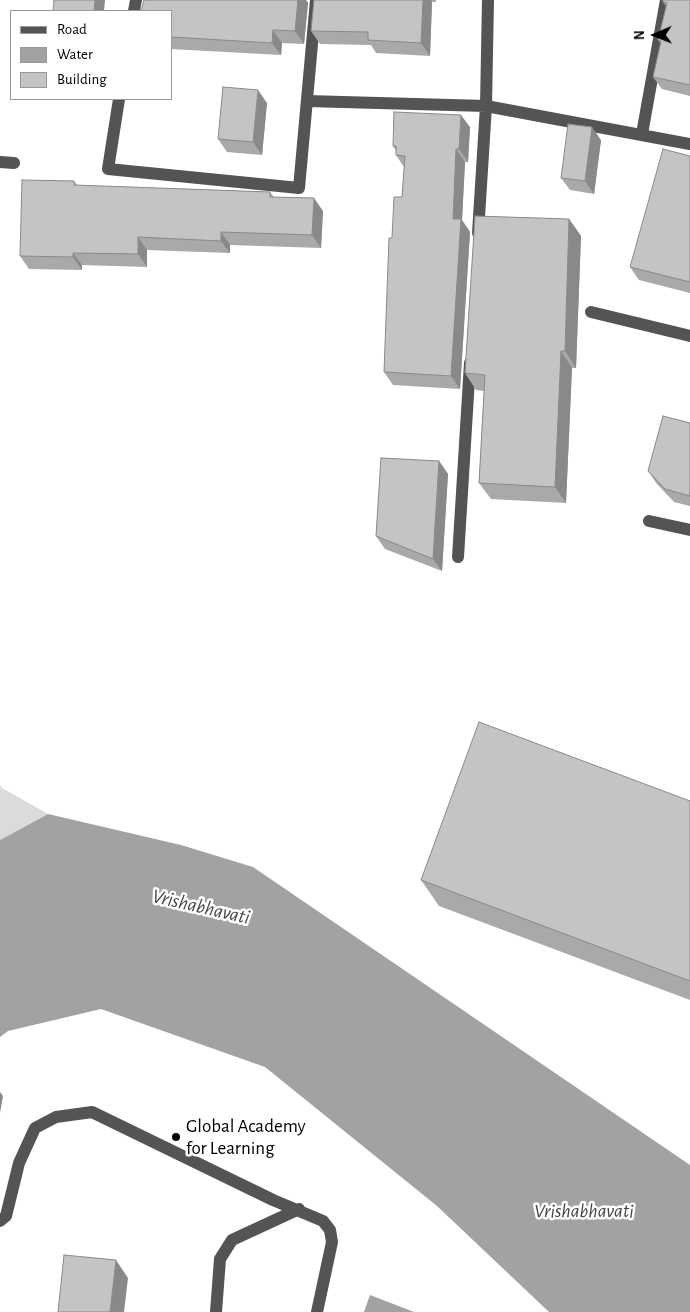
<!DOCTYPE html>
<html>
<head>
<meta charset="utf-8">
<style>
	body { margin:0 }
	#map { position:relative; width:690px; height:1312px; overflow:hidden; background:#fff; font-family:"Alegreya Sans",sans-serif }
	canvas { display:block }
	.legend { position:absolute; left:10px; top:10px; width:162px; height:90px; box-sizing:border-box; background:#fff; border:1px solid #999; margin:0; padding:6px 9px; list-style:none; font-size:15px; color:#000 }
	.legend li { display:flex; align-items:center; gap:10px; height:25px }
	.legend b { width:25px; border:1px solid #999 }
	.north { position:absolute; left:630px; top:10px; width:50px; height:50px; -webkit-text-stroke:4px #fff; paint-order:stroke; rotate:269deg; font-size:14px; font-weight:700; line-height:20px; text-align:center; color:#000 }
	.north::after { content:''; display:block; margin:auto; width:18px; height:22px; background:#000; clip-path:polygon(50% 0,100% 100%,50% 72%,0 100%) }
</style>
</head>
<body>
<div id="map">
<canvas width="690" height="1312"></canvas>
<ul class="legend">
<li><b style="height:6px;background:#545454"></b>Road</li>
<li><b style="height:14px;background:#a2a2a2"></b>Water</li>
<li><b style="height:14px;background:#c4c4c4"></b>Building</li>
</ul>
<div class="north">N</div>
</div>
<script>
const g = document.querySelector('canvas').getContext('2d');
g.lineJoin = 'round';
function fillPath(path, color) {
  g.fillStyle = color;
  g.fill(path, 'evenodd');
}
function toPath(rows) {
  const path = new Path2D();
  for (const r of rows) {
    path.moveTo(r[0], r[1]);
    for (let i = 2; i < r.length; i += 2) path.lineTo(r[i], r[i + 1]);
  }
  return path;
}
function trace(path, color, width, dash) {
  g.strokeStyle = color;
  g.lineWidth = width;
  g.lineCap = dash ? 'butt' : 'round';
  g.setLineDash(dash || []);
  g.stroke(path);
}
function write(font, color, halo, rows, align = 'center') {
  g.font = font + ' "Alegreya Sans",sans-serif';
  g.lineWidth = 5;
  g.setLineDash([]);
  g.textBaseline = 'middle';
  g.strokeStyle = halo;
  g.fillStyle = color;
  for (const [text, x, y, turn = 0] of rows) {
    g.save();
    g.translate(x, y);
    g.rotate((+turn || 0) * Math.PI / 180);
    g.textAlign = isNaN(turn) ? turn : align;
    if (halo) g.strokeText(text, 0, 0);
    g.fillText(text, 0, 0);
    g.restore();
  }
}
fillPath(toPath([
	[0,785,2,788,48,814,0,840]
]), '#dbdbdb');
fillPath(toPath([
	[48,814,181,845,253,867,690,1165,690,1312,549,1312,437,1206,265,1067,101,1009,8,1031,0,1037,0,840],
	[370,1295,414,1312,364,1312]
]), '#a2a2a2');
trace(toPath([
	[134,11,136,0],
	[119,99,108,169,299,188,316,0],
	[307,101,486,106,690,144],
	[642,134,666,0],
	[0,162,14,163],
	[478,233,486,106,488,0],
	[591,312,690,336],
	[649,521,690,530],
	[458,557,470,363],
	[0,1221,6,1216,19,1163,35,1128,56,1117,92,1112,273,1200,323,1221,330,1230,332,1242,317,1312],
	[216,1312,220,1259,232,1240,299,1209]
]), '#545454', 12);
fillPath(toPath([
	[144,0,306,0,308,3,304,44,282,43,281,55,171,49,171,11],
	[314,0,436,0,436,2,432,2,430,56,376,53,371,45,320,44,311,31],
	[690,0,690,96,662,89,653,77,661,44,658,40,666,6,663,2],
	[267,103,262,155,227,152,218,139],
	[470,127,468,162,465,162,462,220,470,232,460,389,393,385,384,372,402,197,404,167,396,155,396,151,393,146],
	[601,140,594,194,570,190,561,178],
	[690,156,690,293,639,280,630,267],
	[74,181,78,186,270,192,274,197,323,211,321,248,230,245,230,253,147,250,147,267,82,265,82,270,29,269,20,256],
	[569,219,581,236,576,368,572,368,566,503,491,499,479,483,484,391,476,390,465,373],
	[690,423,690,506,674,502,657,484,648,471],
	[439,461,448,474,442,571,385,549,376,536],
	[690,801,690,1000,439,906,421,880]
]), '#a9a9a9');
fillPath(toPath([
	[95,0,105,0,104,11,94,11],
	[298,0,306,0,308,3,304,44,295,31],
	[423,0,431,0,432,2,430,56,421,43],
	[273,30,282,43,281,55,272,43],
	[258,90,267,103,262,155,253,142],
	[461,115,470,127,468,162,459,149],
	[592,127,601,140,594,194,585,181],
	[456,149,465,162,462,220,470,232,460,389,451,376,453,219],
	[314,198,323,211,321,248,312,235],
	[569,219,581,236,576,368,565,351],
	[221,232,230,245,230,253,221,241],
	[138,237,147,250,147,267,138,254],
	[73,253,82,265,82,270,73,257],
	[561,351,572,368,566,503,555,487],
	[439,461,448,474,442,571,433,559],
	[0,1092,3,1096,0,1113],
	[116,1260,128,1278,124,1312,110,1312]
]), '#898989');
const building = toPath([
	[54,0,95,0,94,11,53,11,54,0],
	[144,0,298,0,295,31,273,30,272,43,171,37,171,11,141,11,144,0],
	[314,0,423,0,421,43,368,40,368,32,311,31,314,0],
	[663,0,690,0,690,85,653,77,661,41,658,40,667,3,663,2,663,0],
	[223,87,258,90,253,142,218,139,223,87],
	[394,112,461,115,459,149,456,149,453,219,461,219,451,376,384,372,389,238,392,238,394,197,402,197,405,156,396,155,396,146,393,146,394,112],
	[568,124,592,127,585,181,561,178,568,124],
	[663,149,690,156,690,282,630,267,663,149],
	[22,180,74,181,74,185,270,192,270,197,314,198,312,235,221,232,221,241,138,237,138,254,73,253,73,257,20,256,22,180],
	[475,216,569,219,565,351,561,351,555,487,479,483,485,375,465,373,475,216],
	[663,416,690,423,690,496,665,489,648,471,663,416],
	[381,458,439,461,433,559,376,536,381,458],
	[479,722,690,801,690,981,421,880,479,722],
	[64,1255,116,1260,110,1312,58,1312,64,1255]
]);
fillPath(building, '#c4c4c4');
trace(building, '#898989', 1);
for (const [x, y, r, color] of [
	[176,1137,5,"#000"]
]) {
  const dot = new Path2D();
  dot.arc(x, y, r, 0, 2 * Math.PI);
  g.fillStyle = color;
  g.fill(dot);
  trace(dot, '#fff', 2);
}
write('19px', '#000', '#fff', [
	["Global Academy",186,1126],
	["for Learning",186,1148]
], 'left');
write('italic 20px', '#434343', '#fff', [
	["Vrishabhavati",201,907,13],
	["Vrishabhavati",584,1211]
]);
</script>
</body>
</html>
